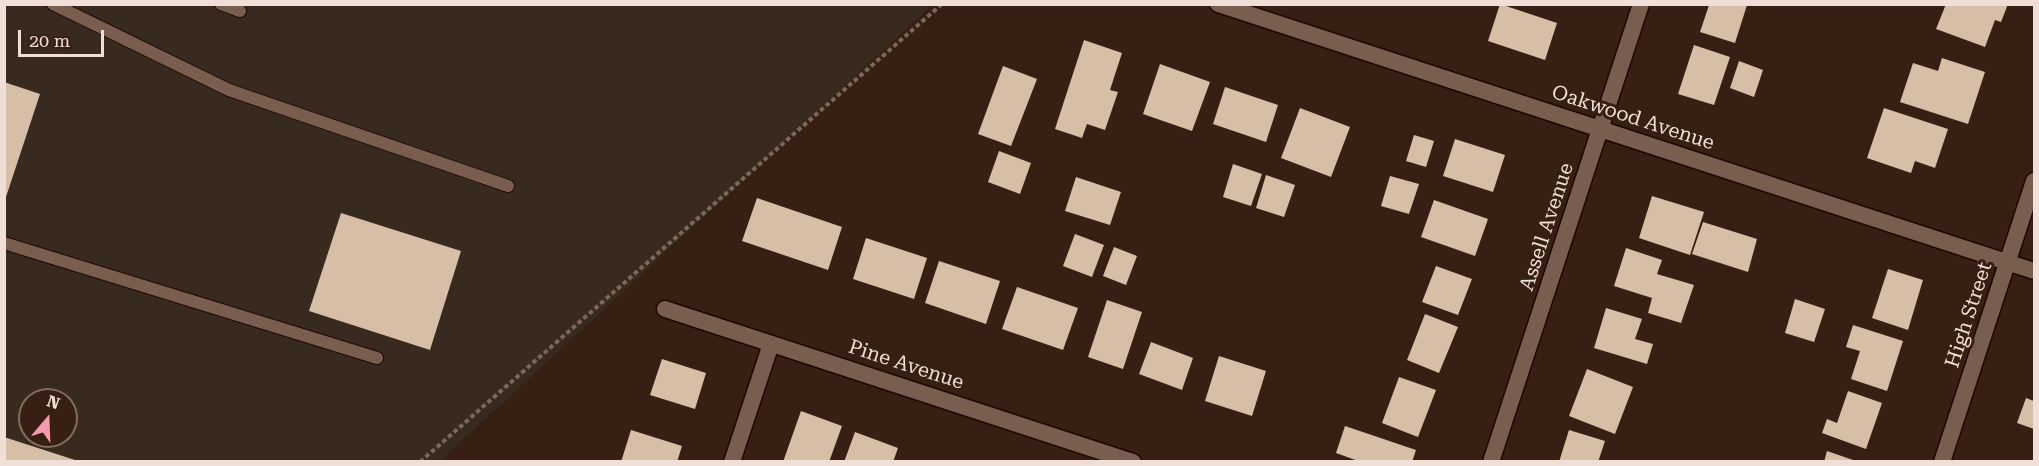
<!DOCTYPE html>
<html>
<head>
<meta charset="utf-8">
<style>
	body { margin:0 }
	#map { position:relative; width:2039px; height:466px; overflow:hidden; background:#372013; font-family:"Roboto Serif",serif }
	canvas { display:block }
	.frame { position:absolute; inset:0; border:6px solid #f0dfd7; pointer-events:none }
	.north { position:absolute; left:18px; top:388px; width:60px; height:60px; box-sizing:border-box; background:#372013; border:2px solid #816c61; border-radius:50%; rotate:19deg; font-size:16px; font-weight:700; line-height:24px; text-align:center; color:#f0dfd7 }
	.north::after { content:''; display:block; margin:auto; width:21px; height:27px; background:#f29aae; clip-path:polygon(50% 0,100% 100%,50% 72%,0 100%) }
	.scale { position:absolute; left:18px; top:30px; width:86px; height:27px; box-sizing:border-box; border:3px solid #f0dfd7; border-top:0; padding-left:8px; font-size:18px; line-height:21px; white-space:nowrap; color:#f0dfd7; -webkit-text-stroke:4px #372013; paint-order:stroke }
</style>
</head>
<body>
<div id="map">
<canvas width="2039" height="466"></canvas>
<div class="frame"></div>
<div class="north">N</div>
<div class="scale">20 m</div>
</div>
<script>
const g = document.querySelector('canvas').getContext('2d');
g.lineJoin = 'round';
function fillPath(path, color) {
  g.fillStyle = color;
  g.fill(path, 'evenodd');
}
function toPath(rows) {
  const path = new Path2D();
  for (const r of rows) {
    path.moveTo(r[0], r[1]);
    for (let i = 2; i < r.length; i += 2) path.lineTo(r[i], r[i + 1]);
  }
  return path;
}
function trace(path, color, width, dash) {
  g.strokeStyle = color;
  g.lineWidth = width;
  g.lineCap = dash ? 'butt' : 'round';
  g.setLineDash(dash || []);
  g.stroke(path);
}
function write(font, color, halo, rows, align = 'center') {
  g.font = font + ' "Roboto Serif",serif';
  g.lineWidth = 6;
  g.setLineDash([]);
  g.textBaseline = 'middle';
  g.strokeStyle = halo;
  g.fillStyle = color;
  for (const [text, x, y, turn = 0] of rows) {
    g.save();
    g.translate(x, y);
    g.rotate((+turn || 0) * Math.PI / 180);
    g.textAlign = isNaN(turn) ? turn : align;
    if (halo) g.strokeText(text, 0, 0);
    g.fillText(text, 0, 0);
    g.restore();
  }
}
fillPath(toPath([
	[4,5,932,5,439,462,5,461],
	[30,400,66,400,66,436,30,436]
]), '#392a1f');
fillPath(toPath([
	[1500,4,1557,23,1545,60,1488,41],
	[1946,4,2008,4,2001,22,1995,20,1985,47,1936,29],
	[1709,5,1747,5,1735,43,1700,32],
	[1084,40,1122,53,1110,90,1118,92,1105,130,1087,124,1082,138,1055,129],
	[1694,45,1730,57,1714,105,1678,94],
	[1942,58,1985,72,1968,124,1900,102,1913,63,1938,71],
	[1739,61,1763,70,1754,97,1730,88],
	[1160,64,1210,82,1192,131,1143,114],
	[1003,66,1037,79,1011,146,978,134],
	[4,82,40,94,5,200,4,200],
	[1225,87,1278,105,1266,142,1213,124],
	[1300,108,1350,127,1331,177,1281,158],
	[1884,108,1948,129,1935,168,1915,161,1911,173,1867,158],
	[1414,135,1434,141,1426,167,1406,161],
	[1455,139,1505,155,1493,192,1443,176],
	[999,151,1031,163,1020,194,988,182],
	[1233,164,1262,174,1251,206,1223,197],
	[1266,175,1295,185,1284,217,1256,208],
	[1390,176,1419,184,1409,214,1381,206],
	[1076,177,1121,192,1110,225,1065,211],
	[1652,196,1704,212,1690,255,1639,238],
	[757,198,842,227,828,270,742,241],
	[1434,200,1488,219,1475,256,1421,237],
	[341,213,461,251,430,350,309,311],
	[1703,222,1757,239,1748,272,1692,254],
	[1075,234,1104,245,1092,277,1063,266],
	[866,238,927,258,914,299,853,279],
	[1114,247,1137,256,1126,285,1103,276],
	[1626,248,1662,260,1657,274,1694,285,1681,323,1648,313,1652,298,1614,286],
	[939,261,1000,281,986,324,925,303],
	[1436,266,1472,279,1458,315,1422,302],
	[1888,269,1923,280,1908,330,1872,318],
	[1017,287,1078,308,1063,350,1002,329],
	[1795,299,1825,309,1814,342,1785,333],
	[1107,300,1142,312,1123,369,1088,357],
	[1606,308,1642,319,1635,339,1653,344,1647,364,1594,348],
	[1425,314,1458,327,1439,373,1407,360],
	[1853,325,1903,341,1887,391,1851,379,1860,351,1846,347],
	[1151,342,1193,358,1182,390,1139,374],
	[1219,356,1266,371,1252,416,1205,401],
	[662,359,706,373,695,409,650,395],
	[1587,369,1633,387,1615,434,1569,416],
	[1399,377,1436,390,1418,437,1382,423],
	[1848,391,1882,403,1866,449,1822,433,1827,419,1837,423],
	[2026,398,2034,401,2034,429,2017,423],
	[801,411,842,426,829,462,783,462],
	[1345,426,1416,450,1412,462,1361,462,1336,453],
	[631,430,682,446,677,462,621,462],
	[1569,430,1605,441,1598,462,1559,462],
	[855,432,898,448,893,462,844,462],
	[4,437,78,461,78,462,4,462],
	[1827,451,1856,461,1856,462,1824,462]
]), '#d7bea7');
const service = toPath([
	[53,4,229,90,508,186],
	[221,4,240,11],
	[4,243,377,358]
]);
const minor = toPath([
	[1218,4,2034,271],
	[665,309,1133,462],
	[732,462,771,344],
	[1491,462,1641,4],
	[1942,462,2034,181]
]);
trace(service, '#1d0801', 14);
trace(minor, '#1d0801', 19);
trace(toPath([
	[420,462,942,4]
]), '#7b675b', 4, [4.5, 3]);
trace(service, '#795d4f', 12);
trace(minor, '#795d4f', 16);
write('20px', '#f0dfd7', '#372013', [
	["Oakwood Avenue",1633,118,18],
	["Assell Avenue",1547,227,-72],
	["High Street",1969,315,-72],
	["Pine Avenue",906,365,18]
]);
</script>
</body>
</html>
